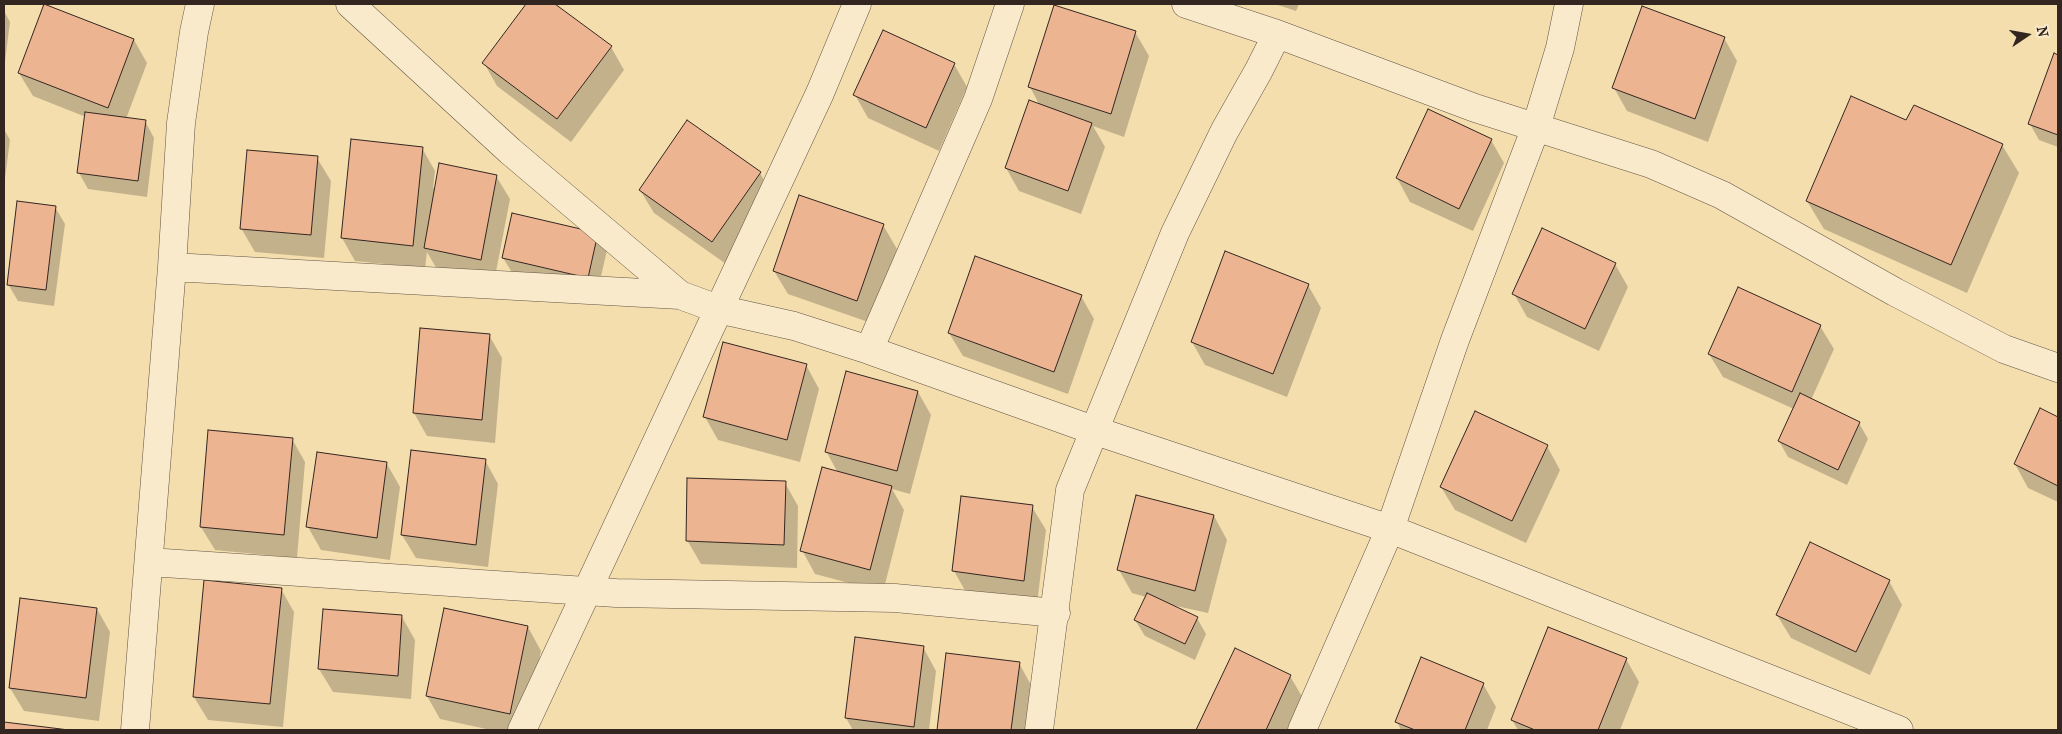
<!DOCTYPE html>
<html>
<head>
<meta charset="utf-8">
<style>
	body { margin:0 }
	#map { position:relative; width:2062px; height:734px; overflow:hidden; background:#f4deae; font-family:"IM FELL French Canon",serif }
	canvas { display:block }
	.frame { position:absolute; inset:0; border:5px solid #332621; pointer-events:none }
	.north { position:absolute; left:2002px; top:10px; width:50px; height:50px; -webkit-text-stroke:4px #f8eaca; paint-order:stroke; rotate:78deg; font-size:14px; font-weight:700; line-height:20px; text-align:center; color:#332621 }
	.north::after { content:''; display:block; margin:auto; width:18px; height:22px; background:#332621; clip-path:polygon(50% 0,100% 100%,50% 72%,0 100%) }
</style>
</head>
<body>
<div id="map">
<canvas width="2062" height="734"></canvas>
<div class="frame"></div>
<div class="north">N</div>
</div>
<script>
const g = document.querySelector('canvas').getContext('2d');
g.lineJoin = 'round';
function fillPath(path, color) {
  g.fillStyle = color;
  g.fill(path, 'evenodd');
}
function toPath(rows) {
  const path = new Path2D();
  for (const r of rows) {
    path.moveTo(r[0], r[1]);
    for (let i = 2; i < r.length; i += 2) path.lineTo(r[i], r[i + 1]);
  }
  return path;
}
function trace(path, color, width, dash) {
  g.strokeStyle = color;
  g.lineWidth = width;
  g.lineCap = dash ? 'butt' : 'round';
  g.setLineDash(dash || []);
  g.stroke(path);
}
fillPath(toPath([
	[528,4,553,4,611,47,624,70,571,142,497,86,484,63],
	[1275,4,1299,4,1296,11],
	[4,11,10,22,4,69],
	[1135,32,1149,56,1124,137,1093,126,1105,147,1081,214,1019,191,1006,168,1040,106,1030,87],
	[1724,38,1737,61,1708,142,1627,111,1614,88],
	[134,40,147,63,126,119,145,121,154,138,147,197,88,189,79,173,86,117,33,96,19,73],
	[2055,55,2058,56,2058,147,2039,140,2030,124],
	[954,64,967,87,939,151,868,118,855,95],
	[1907,122,2002,145,2019,173,1967,293,1824,229,1807,201],
	[4,129,10,140,4,186],
	[1491,140,1504,163,1473,231,1410,202,1397,178],
	[422,148,435,171,433,188,496,176,510,199,494,282,438,271,427,252,425,268,355,261,342,238],
	[317,158,331,181,324,258,255,252,241,228],
	[760,173,773,196,726,264,654,213,640,190],
	[55,207,65,224,54,306,18,301,8,284],
	[883,225,897,249,871,323,788,294,774,271],
	[598,234,607,250,597,294,513,274,503,258],
	[1615,264,1628,287,1599,351,1527,317,1514,294],
	[1308,285,1321,308,1287,397,1205,365,1192,342],
	[1081,296,1094,319,1068,394,963,356,949,333],
	[1820,326,1834,349,1811,400,1859,423,1868,439,1847,485,1788,457,1779,441,1794,409,1723,377,1709,354],
	[489,335,502,358,495,443,427,436,414,413],
	[806,365,819,389,800,462,718,440,705,417],
	[918,392,931,415,910,494,892,489,904,510,883,592,815,574,802,550,838,473,826,451],
	[2040,410,2058,419,2058,502,2028,488,2015,464],
	[210,432,292,439,305,462,297,558,215,550,201,527],
	[1547,446,1560,470,1526,543,1455,510,1441,487],
	[485,460,498,484,488,567,416,558,402,535],
	[387,464,400,487,390,560,321,550,308,527],
	[785,483,798,506,797,568,701,564,687,540],
	[1032,507,1046,530,1037,604,967,594,954,571],
	[1214,516,1227,540,1208,613,1167,604,1197,618,1206,634,1195,660,1145,636,1135,620,1146,597,1132,593,1119,570],
	[1889,581,1902,605,1870,675,1791,638,1777,615],
	[281,589,294,612,283,727,208,720,194,697],
	[97,609,110,632,99,721,24,711,10,688],
	[402,617,415,640,411,699,333,692,319,669],
	[528,627,541,651,524,730,491,730,440,719,427,696],
	[923,647,936,671,929,730,853,730,846,718],
	[1235,650,1290,676,1304,700,1289,730,1198,730],
	[947,654,1019,663,1032,687,1027,730,938,730],
	[1626,659,1639,682,1620,730,1518,730,1512,720],
	[1483,684,1496,707,1487,730,1401,730,1397,722],
	[4,723,60,730,4,730]
]), '#0003');
const building = toPath([
	[44,4,134,39,108,108,18,73,44,4],
	[526,4,555,4,612,46,557,119,482,63,526,4],
	[1054,5,1136,31,1111,114,1028,87,1054,5],
	[1642,6,1725,37,1695,119,1612,88,1642,6],
	[883,30,955,63,926,128,853,95,883,30],
	[2054,53,2058,55,2058,135,2028,124,2054,53],
	[1851,96,1906,120,1914,105,2003,144,1951,265,1806,201,1851,96],
	[1029,100,1092,123,1068,191,1005,168,1029,100],
	[1428,109,1492,139,1459,209,1396,178,1428,109],
	[85,112,146,120,138,181,77,173,85,112],
	[687,120,761,172,712,242,639,190,687,120],
	[351,139,423,147,413,246,341,238,351,139],
	[247,150,318,156,311,235,240,229,247,150],
	[439,163,497,175,481,260,424,248,439,163],
	[799,195,884,224,857,301,773,271,799,195],
	[17,201,56,206,46,290,7,285,17,201],
	[512,213,598,233,588,278,502,258,512,213],
	[1542,228,1616,263,1585,329,1512,294,1542,228],
	[1225,251,1309,284,1273,374,1191,342,1225,251],
	[975,256,1082,295,1054,372,948,333,975,256],
	[1738,287,1821,325,1792,392,1708,354,1738,287],
	[420,328,490,334,482,420,413,413,420,328],
	[723,342,807,364,787,440,703,417,723,342],
	[846,371,918,391,897,471,825,452,846,371],
	[1800,393,1860,422,1838,470,1778,441,1800,393],
	[2040,408,2058,417,2058,486,2014,464,2040,408],
	[1475,411,1548,445,1512,521,1440,487,1475,411],
	[208,430,293,438,284,535,200,527,208,430],
	[411,450,486,459,476,545,401,535,411,450],
	[317,452,387,462,377,538,306,527,317,452],
	[822,467,892,486,870,570,800,551,822,467],
	[687,478,786,481,784,545,686,541,687,478],
	[1136,495,1214,515,1195,591,1117,570,1136,495],
	[961,496,1033,505,1024,581,952,571,961,496],
	[1810,542,1890,580,1856,652,1776,615,1810,542],
	[204,580,282,588,270,704,193,697,204,580],
	[1147,593,1198,617,1185,644,1134,620,1147,593],
	[20,598,97,608,86,698,9,688,20,598],
	[444,608,528,626,510,714,426,696,444,608],
	[323,609,402,615,398,676,318,669,323,609],
	[1548,627,1627,658,1598,730,1535,730,1511,720,1548,627],
	[855,637,924,646,914,727,845,718,855,637],
	[1235,648,1291,675,1266,730,1196,730,1235,648],
	[946,653,1020,662,1011,730,937,730,946,653],
	[1421,657,1484,683,1465,730,1415,730,1395,722,1421,657],
	[4,722,69,730,4,730,4,722]
]);
fillPath(building, '#ecb491');
trace(building, '#332621', 1);
const minor = toPath([
	[350,4,510,151,680,295],
	[1186,4,1277,34,1475,108,1651,164,1722,195,1895,292,2004,349,2058,368],
	[172,267,680,295,718,309,794,326,869,350,1093,430,1390,529,1899,730],
	[869,350,978,99,1010,4],
	[149,562,616,593,895,598,1056,613],
	[135,730,172,267,181,123,194,32,200,4],
	[522,730,820,93,857,4],
	[1039,730,1070,490,1175,233,1224,132,1259,70,1277,34],
	[1302,730,1390,529,1455,340,1536,127,1560,48,1569,4]
]);
trace(minor, '#635444', 29);
trace(minor, '#f8eaca', 28);
</script>
</body>
</html>
